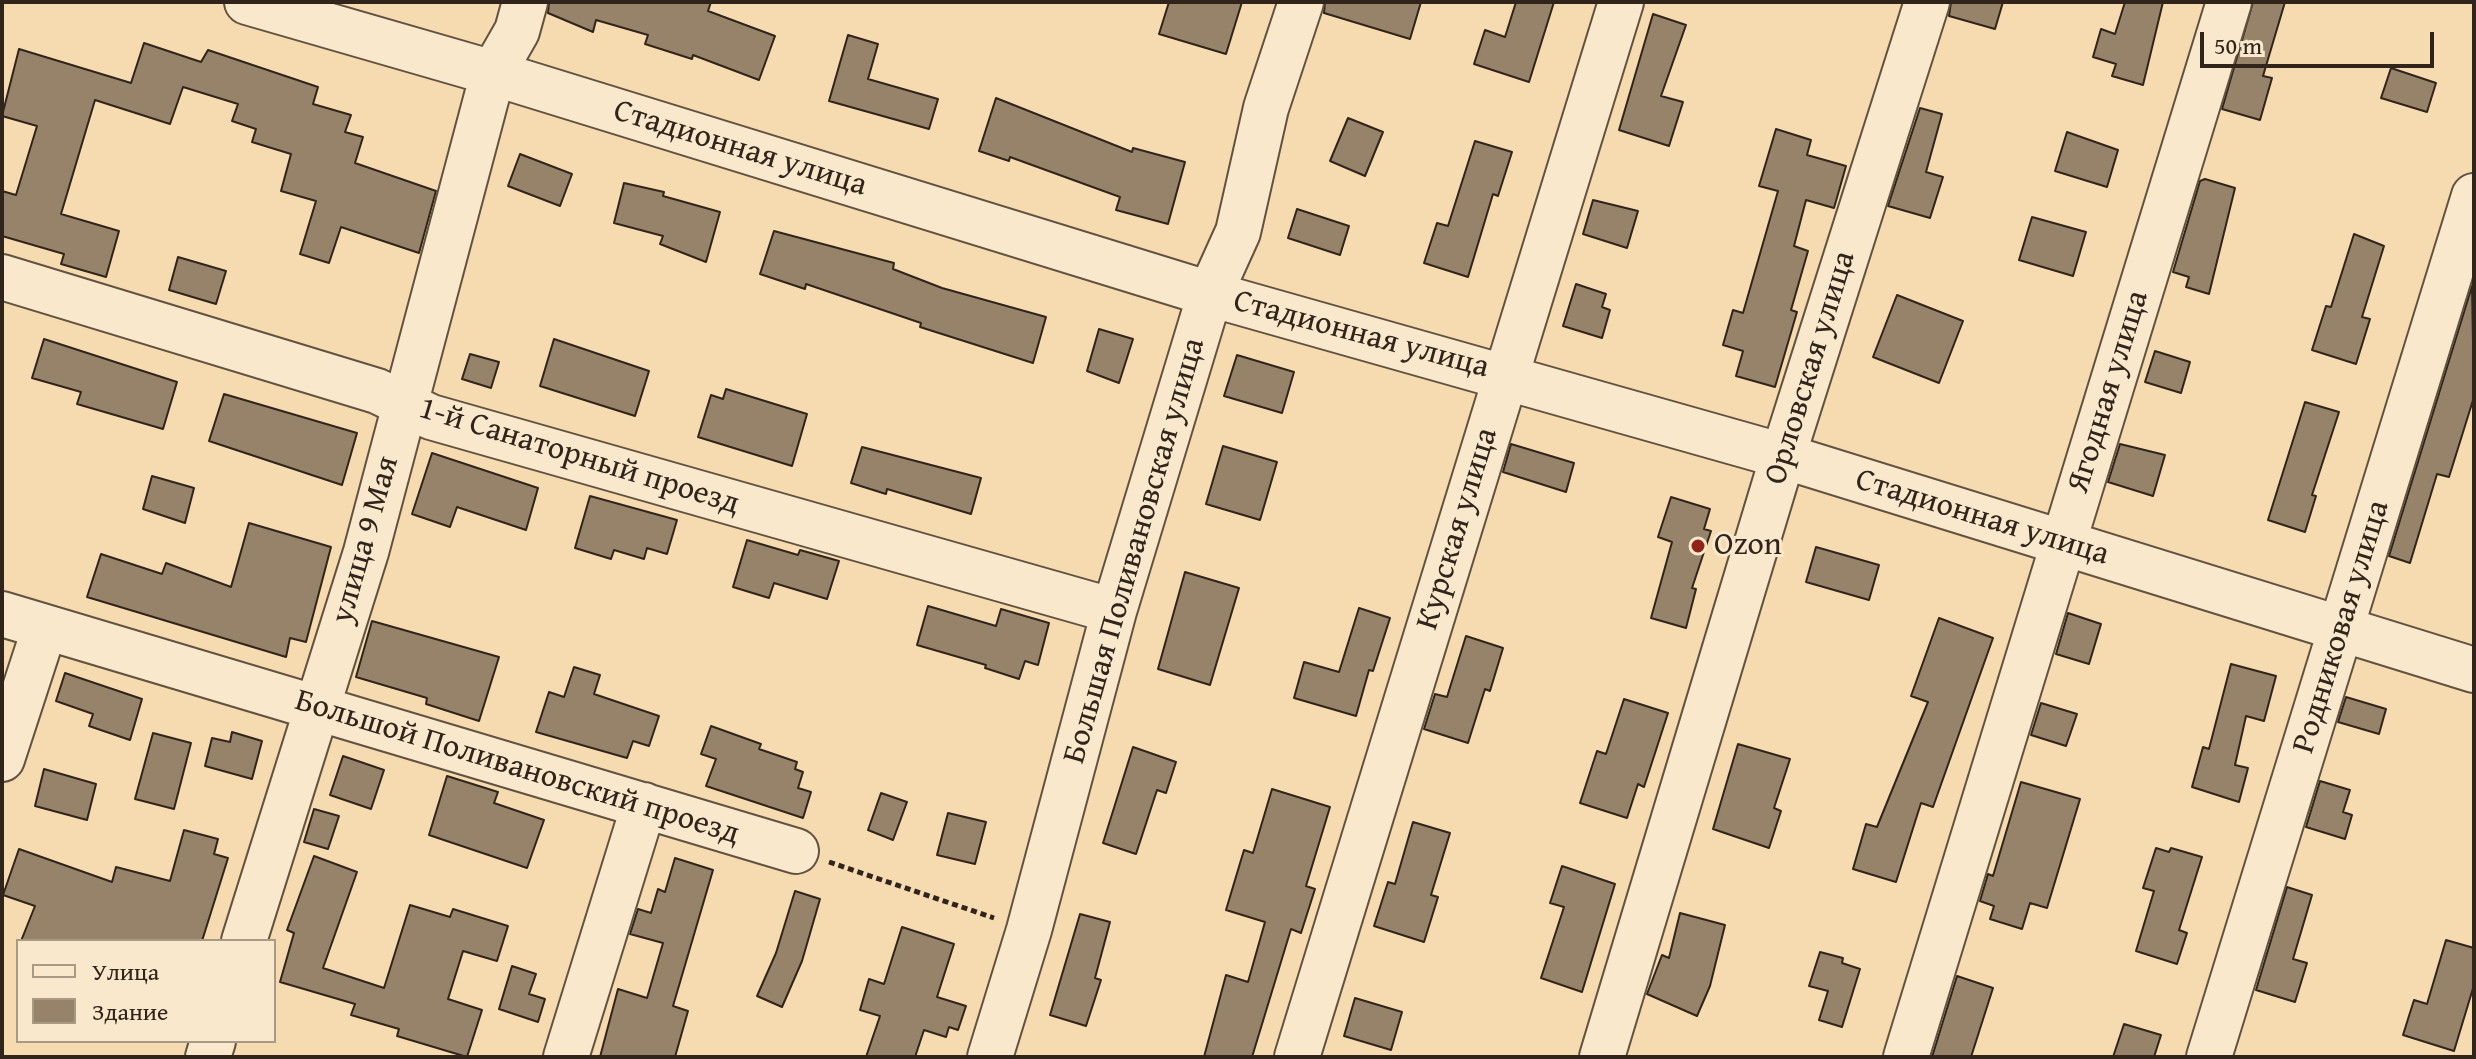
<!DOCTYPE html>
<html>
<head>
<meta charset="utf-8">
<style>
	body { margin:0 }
	#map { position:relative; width:2476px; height:1059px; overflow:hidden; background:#f6dbb1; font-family:"Gentium Book Plus",serif }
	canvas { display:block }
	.frame { position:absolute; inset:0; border:4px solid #30241b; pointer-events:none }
	.legend { position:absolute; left:16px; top:939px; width:260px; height:104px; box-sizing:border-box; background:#f9e8cc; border:2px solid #a99a85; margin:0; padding:10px 14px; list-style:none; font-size:24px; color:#30241b }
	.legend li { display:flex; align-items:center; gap:16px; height:40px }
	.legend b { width:40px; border:2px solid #a99a85 }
	.scale { position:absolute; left:2200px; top:32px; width:234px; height:36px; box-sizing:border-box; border:4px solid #30241b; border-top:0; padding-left:10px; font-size:24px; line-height:28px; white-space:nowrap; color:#30241b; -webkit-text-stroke:6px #f9e8cc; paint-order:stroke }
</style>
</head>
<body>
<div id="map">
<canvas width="2476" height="1059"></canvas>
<div class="frame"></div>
<ul class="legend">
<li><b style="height:10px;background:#f9e8cc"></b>Улица</li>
<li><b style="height:22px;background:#978369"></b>Здание</li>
</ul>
<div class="scale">50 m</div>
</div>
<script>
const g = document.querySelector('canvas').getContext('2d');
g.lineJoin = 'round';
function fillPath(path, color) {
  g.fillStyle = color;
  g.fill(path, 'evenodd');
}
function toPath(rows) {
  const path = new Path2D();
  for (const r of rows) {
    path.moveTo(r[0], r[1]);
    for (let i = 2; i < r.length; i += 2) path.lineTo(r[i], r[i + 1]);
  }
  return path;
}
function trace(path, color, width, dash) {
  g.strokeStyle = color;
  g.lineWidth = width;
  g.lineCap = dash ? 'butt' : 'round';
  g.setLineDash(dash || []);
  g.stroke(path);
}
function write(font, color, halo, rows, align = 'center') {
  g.font = font + ' "Gentium Book Plus",serif';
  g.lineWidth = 6;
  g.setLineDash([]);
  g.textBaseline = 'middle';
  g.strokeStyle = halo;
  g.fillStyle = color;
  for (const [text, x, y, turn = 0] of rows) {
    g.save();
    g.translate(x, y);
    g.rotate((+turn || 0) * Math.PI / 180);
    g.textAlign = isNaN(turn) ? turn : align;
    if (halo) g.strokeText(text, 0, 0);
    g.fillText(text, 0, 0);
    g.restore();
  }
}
const building = toPath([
	[549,2,711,2,708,11,775,36,759,80,693,55,692,59,645,44,648,35,596,20,593,32,548,13,549,2],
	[1169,2,1242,2,1226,54,1159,34,1169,2],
	[1325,2,1421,2,1410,39,1324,13,1325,2],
	[1516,2,1554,2,1529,82,1474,64,1485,30,1505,37,1516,2],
	[1951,2,2003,2,1995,29,1949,16,1951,2],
	[2125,2,2163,2,2143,85,2112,76,2116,64,2093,57,2101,29,2115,34,2125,2],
	[2253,2,2285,2,2263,76,2272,78,2260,120,2222,109,2253,2],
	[1653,14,1686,25,1661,96,1683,102,1669,146,1619,130,1653,14],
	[848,35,878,44,868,79,938,99,929,129,829,101,848,35],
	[144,43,201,62,208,50,318,87,313,104,351,115,345,132,363,137,355,163,436,191,419,253,341,227,329,263,300,254,316,201,281,191,291,154,252,142,256,129,232,121,238,104,183,87,170,124,95,100,61,214,119,231,106,277,61,264,64,254,2,236,2,191,16,195,37,126,2,116,19,49,131,83,144,43],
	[2391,68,2436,83,2427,112,2381,98,2391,68],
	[996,98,1132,152,1133,148,1185,162,1168,224,1116,210,1120,197,1010,157,1009,161,979,151,996,98],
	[1920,108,1942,114,1926,172,1943,177,1930,218,1888,206,1920,108],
	[1348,118,1383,132,1365,176,1330,161,1348,118],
	[1776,129,1811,140,1807,155,1846,166,1834,208,1806,200,1794,246,1808,251,1791,310,1797,312,1775,387,1736,376,1743,351,1723,345,1733,310,1743,313,1778,191,1759,186,1776,129],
	[2067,132,2118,150,2107,187,2055,171,2067,132],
	[1475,141,1512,152,1498,196,1493,194,1468,277,1424,263,1437,223,1448,226,1475,141],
	[520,154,572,174,560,206,508,186,520,154],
	[2205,179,2235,188,2209,294,2186,287,2189,277,2173,272,2200,181,2205,179],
	[624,183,664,192,663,196,720,212,706,262,660,244,663,236,614,223,624,183],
	[1593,200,1638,211,1627,248,1583,234,1593,200],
	[1297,209,1349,226,1340,255,1288,238,1297,209],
	[2032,217,2086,232,2073,276,2019,260,2032,217],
	[774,231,894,263,893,269,942,288,1046,317,1033,363,920,327,921,323,806,284,805,289,760,274,774,231],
	[2354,234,2384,246,2362,317,2370,319,2356,364,2312,350,2326,306,2331,307,2354,234],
	[178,257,226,271,216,304,169,290,178,257],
	[1576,284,1606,294,1602,307,1610,310,1602,338,1563,326,1576,284],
	[2472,286,2474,397,2449,477,2437,474,2410,563,2389,556,2472,286],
	[1897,295,1963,321,1939,383,1873,357,1897,295],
	[1099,329,1133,339,1119,383,1087,371,1099,329],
	[44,339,177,382,163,429,77,404,81,392,32,378,44,339],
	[554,339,649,371,635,416,540,386,554,339],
	[2155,351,2190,362,2181,393,2145,382,2155,351],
	[470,354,499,362,491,388,462,379,470,354],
	[1237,355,1294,372,1282,413,1224,396,1237,355],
	[726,389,807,414,792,466,698,437,711,395,723,399,726,389],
	[224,394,357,433,342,485,209,441,224,394],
	[2305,402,2339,412,2312,495,2316,496,2305,532,2268,520,2305,402],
	[1511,444,1574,463,1566,492,1503,472,1511,444],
	[2120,444,2165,455,2153,496,2108,482,2120,444],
	[1223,446,1277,462,1260,520,1206,504,1223,446],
	[862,447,981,478,971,514,887,489,886,494,851,483,862,447],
	[432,453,538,488,526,530,457,507,450,527,412,514,432,453],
	[152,476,194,488,185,523,143,509,152,476],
	[590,496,677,520,667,554,647,548,644,559,614,550,611,559,575,548,590,496],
	[1671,497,1710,509,1704,529,1711,531,1692,588,1696,589,1686,628,1651,618,1672,542,1658,537,1671,497],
	[249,523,331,547,306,642,290,638,286,657,87,597,101,554,162,574,166,563,231,587,249,523],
	[747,540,798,555,800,550,839,561,827,599,774,583,769,598,733,587,747,540],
	[1816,547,1879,565,1869,600,1806,582,1816,547],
	[1185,572,1239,588,1210,685,1158,669,1185,572],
	[928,606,996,626,1001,609,1049,623,1038,665,1025,661,1019,679,985,668,986,665,917,645,928,606],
	[1359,608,1390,618,1373,671,1369,670,1356,716,1294,698,1304,662,1339,672,1359,608],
	[2068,613,2101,624,2089,664,2056,654,2068,613],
	[1939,618,1993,638,1933,807,1921,803,1896,882,1853,869,1866,824,1877,827,1928,702,1911,696,1939,618],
	[372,621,499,657,479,721,426,704,427,698,356,677,372,621],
	[1466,636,1503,648,1490,691,1485,689,1468,743,1424,729,1435,694,1447,697,1466,636],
	[2231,664,2276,676,2264,721,2246,716,2235,765,2248,768,2239,802,2192,787,2203,747,2209,749,2231,664],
	[574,667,600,675,594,694,659,716,649,746,633,741,627,758,536,732,549,692,564,697,574,667],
	[65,673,142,699,130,740,89,726,93,714,56,701,65,673],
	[2346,697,2386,709,2379,734,2338,722,2346,697],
	[1624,699,1668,713,1644,787,1638,784,1627,818,1580,803,1597,751,1606,754,1624,699],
	[2041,703,2077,714,2066,746,2031,735,2041,703],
	[711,726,761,744,759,749,797,762,795,769,803,772,798,788,811,792,803,818,706,786,716,759,701,754,711,726],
	[232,732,262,741,252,779,205,766,212,738,230,742,232,732],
	[153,733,191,743,174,809,135,799,153,733],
	[1738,744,1790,759,1774,808,1781,811,1769,848,1713,829,1738,744],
	[1133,747,1176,762,1166,793,1157,790,1136,854,1103,843,1133,747],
	[343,756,384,770,371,809,330,795,343,756],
	[44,769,96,784,87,820,35,806,44,769],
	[447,776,498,792,494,803,544,820,527,868,429,835,447,776],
	[2320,781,2350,790,2343,812,2352,815,2345,839,2306,827,2320,781],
	[2021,782,2080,799,2047,908,2030,903,2022,929,1990,919,1994,906,1980,901,1988,874,1993,876,2021,782],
	[1272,789,1330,807,1306,886,1315,889,1301,933,1291,929,1252,1057,1204,1057,1226,975,1248,982,1265,922,1226,910,1244,850,1253,853,1272,789],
	[881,793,907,802,893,840,868,830,881,793],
	[314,809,339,816,328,849,304,842,314,809],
	[948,813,986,822,975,864,937,855,948,813],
	[1413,822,1450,833,1431,895,1438,897,1424,942,1374,926,1388,882,1395,884,1413,822],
	[184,830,218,839,214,854,228,858,202,941,21,941,35,906,3,895,19,849,112,882,116,867,170,881,184,830],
	[2156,848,2169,852,2171,848,2202,857,2179,930,2187,933,2177,964,2136,951,2154,891,2143,888,2156,848],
	[314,856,357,872,323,968,384,988,410,905,450,917,453,909,508,926,497,961,463,951,448,999,482,1010,467,1057,397,1036,399,1029,351,1015,355,1004,280,982,294,933,287,930,314,856],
	[675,858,713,870,673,1006,688,1011,675,1057,600,1057,618,989,647,998,663,943,630,934,638,909,651,913,658,889,665,892,675,858],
	[1562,866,1615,884,1582,992,1541,978,1564,907,1550,903,1562,866],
	[2287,887,2312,895,2293,959,2307,963,2295,1002,2256,990,2287,887],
	[795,891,820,899,802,961,782,1007,757,996,776,953,795,891],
	[1680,913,1725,925,1710,986,1697,1016,1647,994,1662,955,1669,958,1680,913],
	[1080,914,1110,922,1095,978,1101,980,1086,1026,1050,1015,1080,914],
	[902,927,954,944,937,997,966,1006,958,1030,949,1027,946,1037,924,1030,915,1057,866,1057,880,1016,860,1010,869,979,884,984,902,927],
	[2446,940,2474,948,2474,985,2454,1051,2403,1035,2414,1000,2427,1004,2446,940],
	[1820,952,1843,958,1842,963,1860,969,1842,1027,1819,1020,1828,991,1809,986,1820,952],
	[512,966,536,974,529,994,545,999,538,1022,499,1009,512,966],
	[1957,976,1993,988,1971,1057,1932,1057,1957,976],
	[1355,998,1402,1012,1391,1050,1344,1036,1355,998],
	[2124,1024,2161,1035,2154,1057,2113,1057,2124,1024]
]);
fillPath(building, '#978369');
trace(building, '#30241b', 2);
const minor = toPath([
	[247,2,493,73,1210,294,1783,456,2474,670],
	[2,277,377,391,431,417,1114,611],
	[2,614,796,851],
	[2,759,45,627],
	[244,941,366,552,493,73,517,31,525,2],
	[208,1057,213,1041],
	[566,1057,644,805],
	[990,1057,1029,930,1114,611,1210,294,1238,232,1266,108,1301,2],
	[1297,1057,1621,2],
	[1602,1057,1783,456,1927,2],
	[1906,1057,2229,2],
	[2209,1057,2474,196]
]);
trace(minor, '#625240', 48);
trace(toPath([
	[829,862,994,918]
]), '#30241b', 5, [6, 4]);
trace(minor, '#f9e8cc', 44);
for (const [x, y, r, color] of [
	[1698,546,8,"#8f2418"]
]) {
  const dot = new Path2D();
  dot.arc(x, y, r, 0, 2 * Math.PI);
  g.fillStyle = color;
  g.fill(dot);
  trace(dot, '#f9e8cc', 3);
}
write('32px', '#30241b', '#f9e8cc', [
	["Стадионная улица",740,149,17],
	["Стадионная улица",1361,335,15],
	["Орловская улица",1811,368,-73],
	["Ягодная улица",2109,392,-73],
	["1-й Санаторный проезд",579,457,17],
	["Стадионная улица",1982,518,17],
	["Курская улица",1458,529,-73],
	["улица 9 Мая",366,540,-74],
	["Большая Поливановская улица",1135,551,-74],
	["Родниковая улица",2342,627,-73],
	["Большой Поливановский проезд",517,768,17]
]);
write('32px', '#30241b', '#f9e8cc', [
	["Ozon",1714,546]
], 'left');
</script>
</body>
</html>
